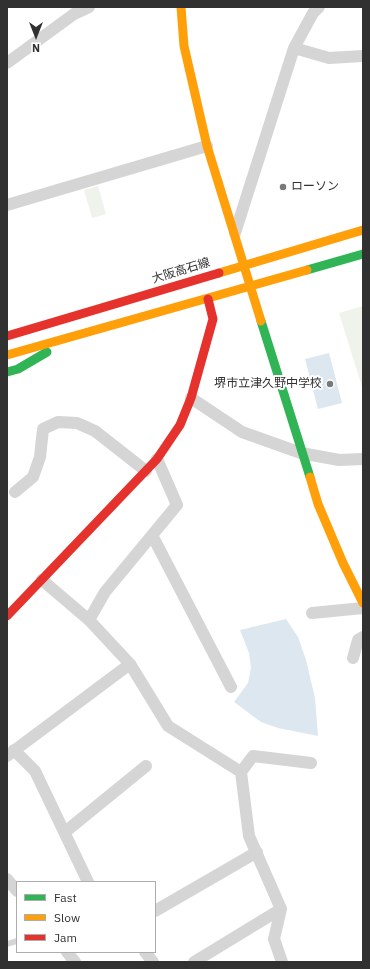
<!DOCTYPE html>
<html>
<head>
<meta charset="utf-8">
<style>
	body { margin:0 }
	#map { position:relative; width:370px; height:969px; overflow:hidden; background:#fff; font-family:"IBM Plex Sans",sans-serif }
	canvas { display:block }
	.frame { position:absolute; inset:0; border:8px solid #313131; pointer-events:none }
	.legend { position:absolute; left:16px; top:881px; width:140px; height:72px; box-sizing:border-box; background:#fff; border:1px solid #adadad; margin:0; padding:5px 7px; list-style:none; font-size:12px; color:#313131 }
	.legend li { display:flex; align-items:center; gap:8px; height:20px }
	.legend b { width:20px; border:1px solid #adadad }
	.north { position:absolute; left:16px; top:16px; width:40px; height:40px; -webkit-text-stroke:3px #fff; paint-order:stroke; rotate:180deg; font-size:11px; font-weight:700; line-height:16px; text-align:center; color:#313131 }
	.north::after { content:''; display:block; margin:auto; width:14px; height:18px; background:#313131; clip-path:polygon(50% 0,100% 100%,50% 72%,0 100%) }
</style>
</head>
<body>
<div id="map">
<canvas width="370" height="969"></canvas>
<div class="frame"></div>
<ul class="legend">
<li><b style="height:5px;background:#30b455"></b>Fast</li>
<li><b style="height:5px;background:#ff9f0a"></b>Slow</li>
<li><b style="height:5px;background:#e5322d"></b>Jam</li>
</ul>
<div class="north">N</div>
</div>
<script>
const g = document.querySelector('canvas').getContext('2d');
g.lineJoin = 'round';
function fillPath(path, color) {
  g.fillStyle = color;
  g.fill(path, 'evenodd');
}
function toPath(rows) {
  const path = new Path2D();
  for (const r of rows) {
    path.moveTo(r[0], r[1]);
    for (let i = 2; i < r.length; i += 2) path.lineTo(r[i], r[i + 1]);
  }
  return path;
}
function trace(path, color, width, dash) {
  g.strokeStyle = color;
  g.lineWidth = width;
  g.lineCap = dash ? 'butt' : 'round';
  g.setLineDash(dash || []);
  g.stroke(path);
}
function write(font, color, halo, rows, align = 'center') {
  g.font = font + ' "IBM Plex Sans","Noto Sans JP",sans-serif';
  g.lineWidth = 4;
  g.setLineDash([]);
  g.textBaseline = 'middle';
  g.strokeStyle = halo;
  g.fillStyle = color;
  for (const [text, x, y, turn = 0] of rows) {
    g.save();
    g.translate(x, y);
    g.rotate((+turn || 0) * Math.PI / 180);
    g.textAlign = isNaN(turn) ? turn : align;
    if (halo) g.strokeText(text, 0, 0);
    g.fillText(text, 0, 0);
    g.restore();
  }
}
fillPath(toPath([
	[98,186,106,214,92,218,84,190],
	[363,306,363,390,339,313]
]), '#f0f3ec');
fillPath(toPath([
	[329,353,342,403,318,409,305,359],
	[286,619,298,637,306,660,315,698,318,736,278,728,261,722,234,702,248,683,251,668,249,653,240,630]
]), '#dde7f0');
trace(toPath([
	[7,944,17,941]
]), '#d5d5d5', 6);
trace(toPath([
	[294,48,329,58,363,56],
	[7,63,74,14,89,7],
	[7,205,207,146],
	[235,233,294,48,313,13,319,7],
	[191,398,242,432,301,453,339,460,363,459],
	[15,492,33,477,40,457,43,429,58,422,77,423,95,431,146,471],
	[152,535,231,687],
	[42,580,89,620,130,664,168,726,241,772,249,836,281,909,274,939,282,962],
	[312,613,363,608],
	[89,620,105,592,177,505,157,459],
	[353,658,358,640,363,637],
	[14,750,35,771,88,882],
	[7,756,130,664],
	[241,772,253,756,311,763],
	[65,832,146,766],
	[7,879,17,891],
	[155,911,257,852],
	[67,952,75,962],
	[145,952,153,962],
	[194,962,281,909]
]), '#d5d5d5', 12);
trace(toPath([
	[307,270,363,254],
	[261,321,310,477],
	[7,372,18,369,47,352]
]), '#30b455', 9);
trace(toPath([
	[181,7,184,46,207,146,261,321],
	[219,273,363,230],
	[7,355,307,270],
	[310,477,318,504,343,563,363,603]
]), '#ff9f0a', 9);
trace(toPath([
	[7,336,219,273],
	[7,616,157,459,180,425,191,398,213,319,208,299]
]), '#e5322d', 9);
for (const [x, y, r, color] of [
	[283,187,4,"#797979"],
	[330,384,4,"#797979"]
]) {
  const dot = new Path2D();
  dot.arc(x, y, r, 0, 2 * Math.PI);
  g.fillStyle = color;
  g.fill(dot);
  trace(dot, '#fff', 1.5);
}
write('12px', '#313131', '#fff', [
	["ローソン",291,187],
	["堺市立津久野中学校",322,384,"right"]
], 'left');
write('12px', '#313131', '#fff', [
	["大阪高石線",181,271,-17]
]);
</script>
</body>
</html>
